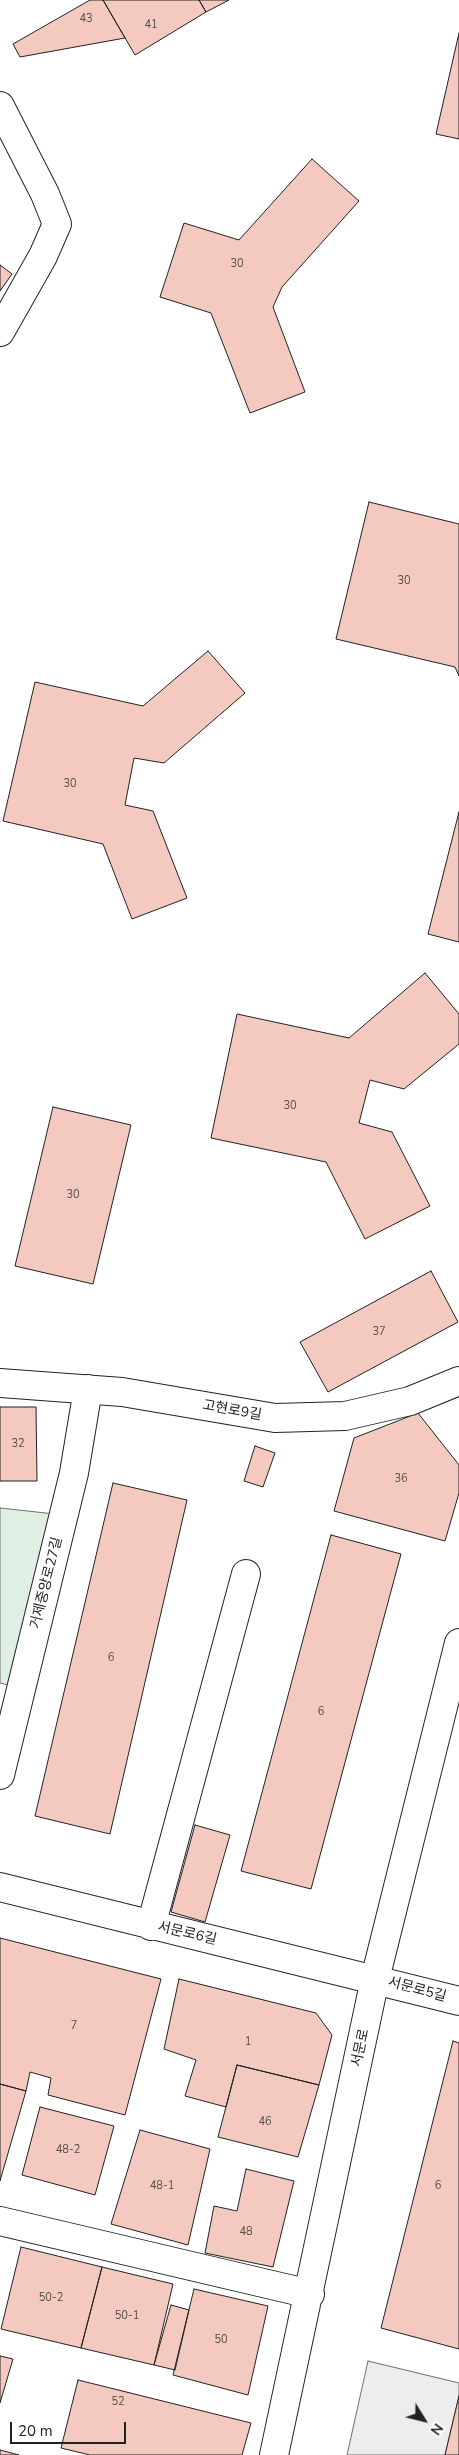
<!DOCTYPE html>
<html>
<head>
<meta charset="utf-8">
<style>
	body { margin:0 }
	#map { position:relative; width:459px; height:2455px; overflow:hidden; background:#fff; font-family:"Nunito Sans",sans-serif }
	canvas { display:block }
	.north { position:absolute; left:399px; top:2395px; width:50px; height:50px; -webkit-text-stroke:4px #fff; paint-order:stroke; rotate:126deg; font-size:14px; font-weight:700; line-height:20px; text-align:center; color:#222 }
	.north::after { content:''; display:block; margin:auto; width:18px; height:22px; background:#222; clip-path:polygon(50% 0,100% 100%,50% 72%,0 100%) }
	.scale { position:absolute; left:10px; top:2422px; width:116px; height:22px; box-sizing:border-box; border:2px solid #222; border-top:0; padding-left:6px; font-size:15px; line-height:18px; white-space:nowrap; color:#222; -webkit-text-stroke:4px #fff; paint-order:stroke }
</style>
</head>
<body>
<div id="map">
<canvas width="459" height="2455"></canvas>
<div class="north">N</div>
<div class="scale">20 m</div>
</div>
<script>
const g = document.querySelector('canvas').getContext('2d');
g.lineJoin = 'round';
function fillPath(path, color) {
  g.fillStyle = color;
  g.fill(path, 'evenodd');
}
function toPath(rows) {
  const path = new Path2D();
  for (const r of rows) {
    path.moveTo(r[0], r[1]);
    for (let i = 2; i < r.length; i += 2) path.lineTo(r[i], r[i + 1]);
  }
  return path;
}
function trace(path, color, width, dash) {
  g.strokeStyle = color;
  g.lineWidth = width;
  g.lineCap = dash ? 'butt' : 'round';
  g.setLineDash(dash || []);
  g.stroke(path);
}
function write(font, color, halo, rows, align = 'center') {
  g.font = font + ' "Nunito Sans","Noto Sans KR",sans-serif';
  g.lineWidth = 4;
  g.setLineDash([]);
  g.textBaseline = 'middle';
  g.strokeStyle = halo;
  g.fillStyle = color;
  for (const [text, x, y, turn = 0] of rows) {
    g.save();
    g.translate(x, y);
    g.rotate((+turn || 0) * Math.PI / 180);
    g.textAlign = isNaN(turn) ? turn : align;
    if (halo) g.strokeText(text, 0, 0);
    g.fillText(text, 0, 0);
    g.restore();
  }
}
const green = toPath([
	[0,1508,64,1515,21,1688,0,1683,0,1508]
]);
fillPath(green, '#e0efe3');
trace(green, '#6f6f6f', 1);
const parking = toPath([
	[368,2361,459,2383,459,2396,445,2455,347,2455,368,2361]
]);
fillPath(parking, '#ededed');
trace(parking, '#6f6f6f', 1);
const building = toPath([
	[90,0,103,0,125,38,20,57,13,44,90,0],
	[103,0,199,0,206,12,135,55,103,0],
	[199,0,229,0,206,12,199,0],
	[459,33,459,139,436,134,459,33],
	[312,159,359,201,282,287,273,307,305,392,250,413,211,313,160,297,184,223,239,240,312,159],
	[0,265,12,274,0,291,0,265],
	[369,502,459,524,459,676,455,667,336,639,369,502],
	[208,651,245,693,164,763,134,758,125,805,153,811,187,898,132,919,103,844,3,821,35,682,143,706,208,651],
	[459,812,459,942,428,934,459,812],
	[425,973,459,1014,459,1044,404,1089,370,1080,359,1123,392,1132,430,1206,365,1239,326,1162,211,1138,237,1014,349,1038,425,973],
	[53,1107,131,1125,93,1284,15,1266,53,1107],
	[431,1271,458,1322,328,1392,300,1342,431,1271],
	[0,1407,36,1407,37,1481,0,1481,0,1407],
	[418,1413,459,1465,459,1493,445,1541,334,1511,354,1438,418,1413],
	[255,1446,275,1453,263,1487,244,1481,255,1446],
	[113,1483,187,1500,110,1834,35,1816,113,1483],
	[331,1535,401,1554,311,1889,241,1871,331,1535],
	[195,1825,230,1835,205,1922,171,1912,195,1825],
	[0,1938,161,1979,125,2115,48,2095,51,2078,30,2072,26,2091,0,2084,0,1938],
	[179,1979,316,2013,332,2035,319,2085,237,2065,226,2107,185,2096,196,2060,164,2049,179,1979],
	[453,2041,459,2043,459,2349,381,2328,453,2041],
	[237,2065,319,2085,298,2157,218,2137,237,2065],
	[0,2084,26,2091,0,2181,0,2084],
	[40,2107,114,2126,95,2195,22,2175,40,2107],
	[140,2130,210,2149,188,2245,111,2224,140,2130],
	[246,2169,294,2181,273,2267,205,2253,214,2206,237,2211,246,2169],
	[21,2247,102,2267,81,2348,1,2329,21,2247],
	[102,2267,173,2284,154,2365,81,2348,102,2267],
	[194,2289,268,2306,248,2395,173,2375,194,2289],
	[171,2305,189,2310,175,2370,154,2365,171,2305],
	[0,2356,13,2359,0,2403,0,2356],
	[78,2380,251,2423,242,2455,90,2455,61,2448,78,2380],
	[459,2396,459,2455,445,2455,459,2396],
	[0,2450,19,2455,0,2455,0,2450]
]);
fillPath(building, '#f3c9c0');
trace(building, '#222', 1);
const minor = toPath([
	[0,106,45,194,57,224,43,256,0,332],
	[0,1383,122,1392,275,1418,345,1416,410,1401,459,1381],
	[0,1775,74,1473,88,1389],
	[0,1887,459,2001],
	[151,1926,246,1574],
	[0,2221,310,2294],
	[274,2455,375,1979,459,1643]
]);
trace(minor, '#222', 30);
trace(minor, '#fff', 28);
write('11px', '#564c4a', null, [
	["43",86,19],
	["41",151,25],
	["30",237,264],
	["30",404,581],
	["30",70,784],
	["30",290,1106],
	["30",73,1195],
	["37",379,1332],
	["32",18,1444],
	["36",401,1479],
	["6",111,1658],
	["6",321,1712],
	["7",74,2026],
	["1",248,2042],
	["46",265,2122],
	["48-2",68,2150],
	["48-1",162,2186],
	["6",438,2186],
	["48",246,2232],
	["50-2",51,2298],
	["50-1",127,2316],
	["50",221,2340],
	["52",118,2402]
]);
write('14px', '#222', '#fff', [
	["고현로9길",232,1411,10],
	["거제중앙로27길",47,1583,-76],
	["서문로6길",187,1934,13],
	["서문로5길",417,1990,15],
	["서문로",361,2048,-78]
]);
</script>
</body>
</html>
